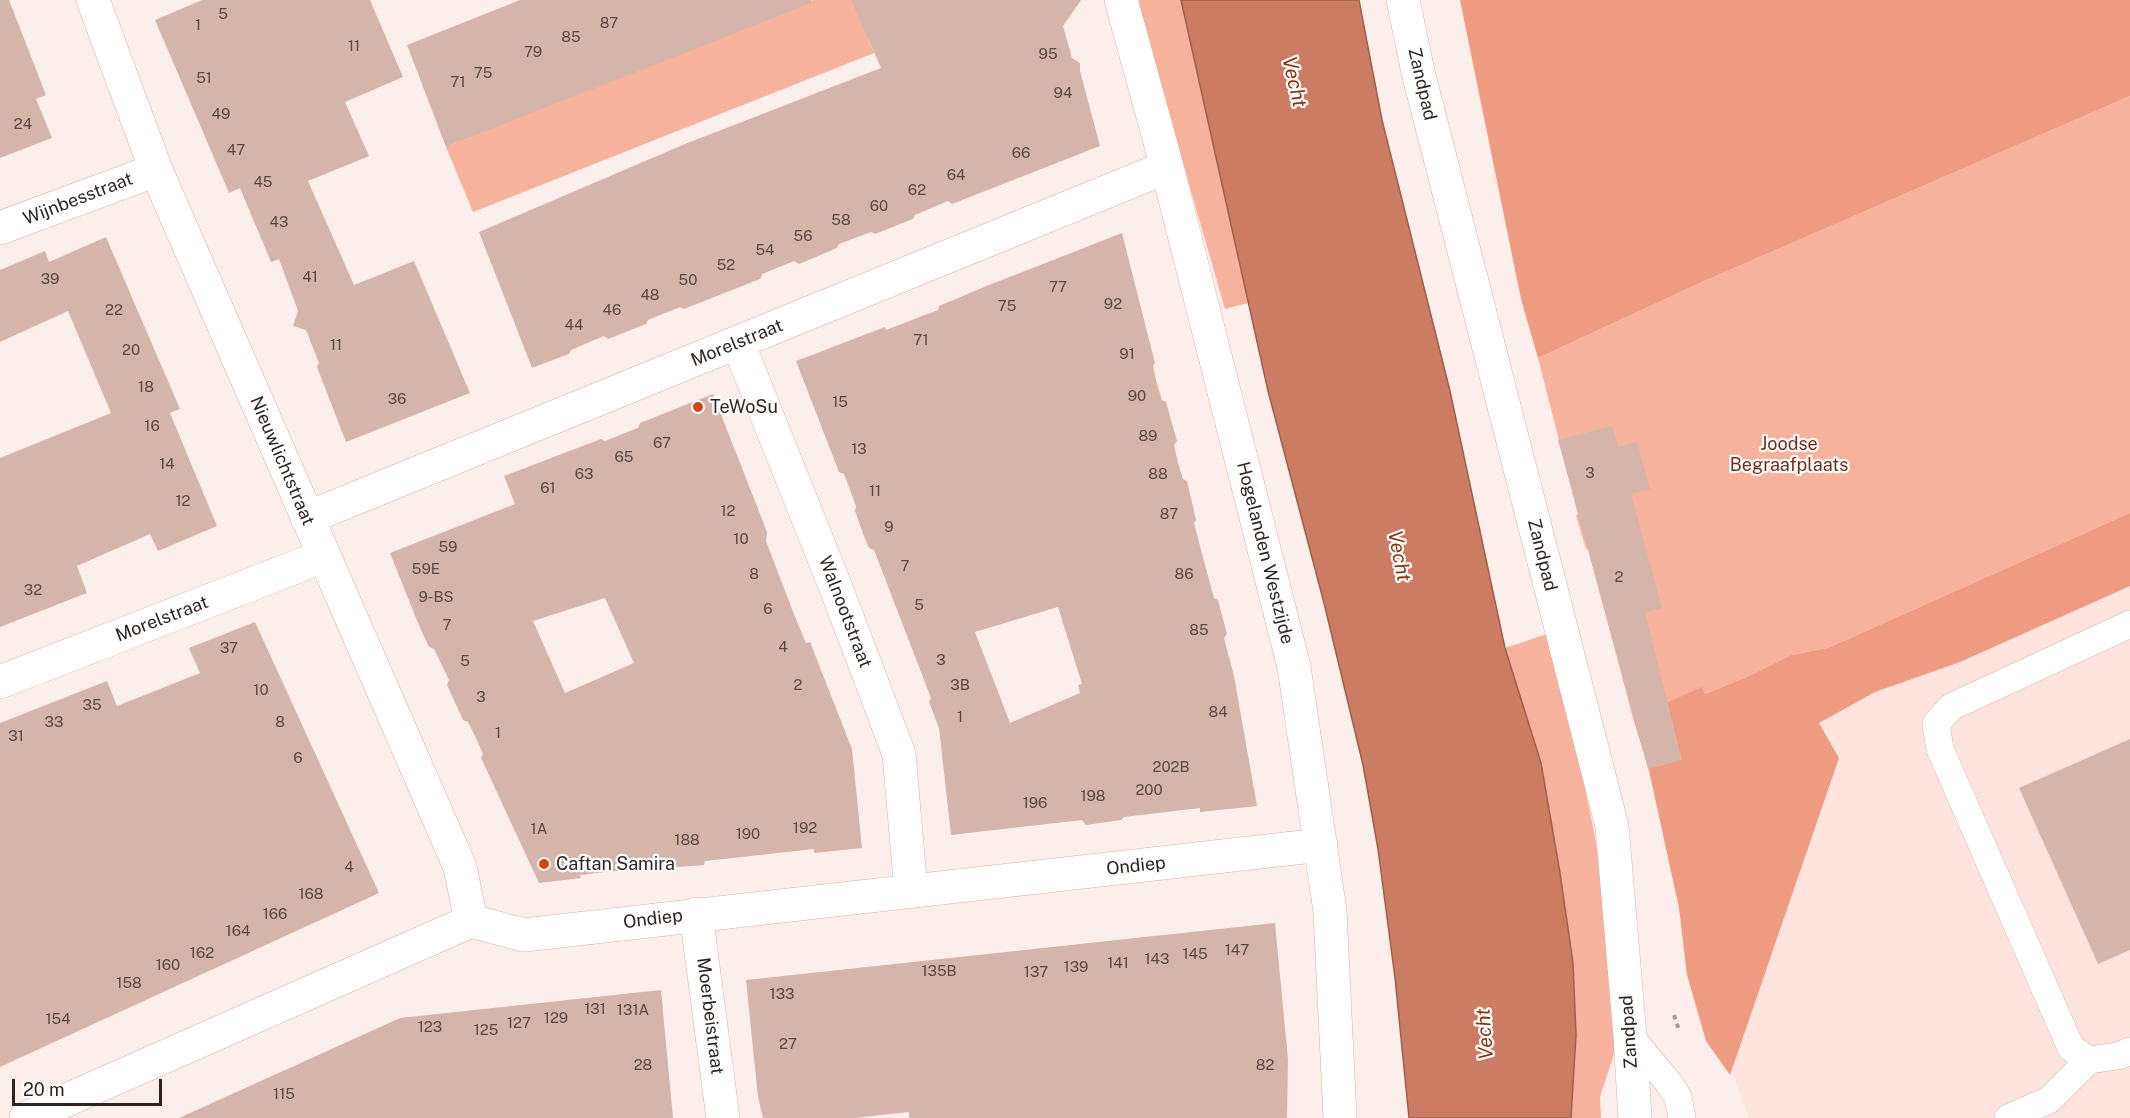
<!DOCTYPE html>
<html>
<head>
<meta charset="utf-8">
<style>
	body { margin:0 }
	#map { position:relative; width:2130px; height:1118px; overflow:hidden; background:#fceeea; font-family:"Public Sans",sans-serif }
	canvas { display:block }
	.scale { position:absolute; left:12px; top:1079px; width:150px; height:27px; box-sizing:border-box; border:3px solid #2f231f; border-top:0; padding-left:8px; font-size:18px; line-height:21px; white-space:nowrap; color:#2f231f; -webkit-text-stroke:4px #fff; paint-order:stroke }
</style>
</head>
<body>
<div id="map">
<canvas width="2130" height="1118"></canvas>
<div class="scale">20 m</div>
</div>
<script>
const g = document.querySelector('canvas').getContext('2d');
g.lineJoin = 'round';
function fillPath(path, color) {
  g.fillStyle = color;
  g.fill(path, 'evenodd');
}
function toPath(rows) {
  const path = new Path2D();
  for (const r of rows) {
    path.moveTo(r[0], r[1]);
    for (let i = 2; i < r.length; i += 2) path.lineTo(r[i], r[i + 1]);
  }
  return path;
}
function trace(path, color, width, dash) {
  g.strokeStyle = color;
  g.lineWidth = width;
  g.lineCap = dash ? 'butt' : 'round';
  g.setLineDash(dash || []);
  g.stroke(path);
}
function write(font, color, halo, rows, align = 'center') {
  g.font = font + ' "Public Sans",sans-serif';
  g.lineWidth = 4.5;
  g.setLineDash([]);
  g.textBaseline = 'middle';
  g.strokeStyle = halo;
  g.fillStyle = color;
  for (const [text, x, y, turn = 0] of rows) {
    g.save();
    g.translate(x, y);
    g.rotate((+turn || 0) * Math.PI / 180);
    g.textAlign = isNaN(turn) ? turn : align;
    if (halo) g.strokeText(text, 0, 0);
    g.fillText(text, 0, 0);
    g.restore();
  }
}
fillPath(toPath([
	[2130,513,2130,1118,1749,1118,1732,1072,1735,959,1702,687,1705,694,1747,677,1791,655,1828,648]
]), '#fee4dc');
fillPath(toPath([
	[813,0,915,0,881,34,868,39,874,53,473,212,446,147],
	[1136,0,1181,0,1248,303,1225,309],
	[2130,96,2130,513,1828,648,1791,655,1747,677,1705,694,1702,688,1633,718,1588,549,1586,549,1576,515,1578,514,1538,358,1702,282],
	[1547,634,1573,730,1595,837,1617,994,1614,1054,1600,1097,1601,1118,1571,1118,1576,1035,1560,873,1541,763,1505,648]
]), '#f6b29d');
fillPath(toPath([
	[1460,0,2130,0,2130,96,1702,282,1538,358,1521,299],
	[2130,513,2130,586,1960,662,1875,692,1819,723,1839,758,1730,1075,1706,1041,1687,975,1679,908,1648,766,1633,718,1702,687,1705,694,1747,677,1791,655,1828,648]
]), '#ee9b81');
const water = toPath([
	[1181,0,1359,0,1382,120,1450,391,1505,648,1541,763,1560,873,1573,963,1576,1035,1571,1118,1409,1118,1395,978,1378,849,1363,765,1324,603,1268,391,1181,0]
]);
fillPath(water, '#cb7c62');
trace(water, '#9c614e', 1.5);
fillPath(toPath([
	[0,0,9,0,46,95,36,99,52,138,0,158],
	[202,0,370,0,403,77,345,102,369,156,308,181,354,285,414,261,470,393,346,442,317,367,319,363,306,330,293,326,298,311,279,259,271,262,240,188,229,193,155,20],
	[520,0,811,0,811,3,446,147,407,45],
	[851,0,1081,0,1063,26,1072,58,1080,63,1080,71,1100,146,952,204,948,201,915,215,913,219,875,234,871,232,839,244,837,248,799,264,794,261,762,274,760,279,684,309,680,307,648,320,646,324,608,339,604,336,571,350,569,354,532,368,479,232,685,144,881,68],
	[1122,233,1155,363,1153,366,1157,384,1162,400,1166,402,1177,441,1174,445,1178,463,1183,479,1187,481,1196,520,1194,523,1204,561,1214,598,1218,600,1227,634,1224,638,1234,676,1257,806,1200,812,1200,808,1124,817,1121,820,1086,825,1082,820,951,835,939,728,929,702,931,698,874,550,869,548,864,536,855,511,856,506,844,474,839,472,796,361,885,327,886,330,938,310,939,306,984,287],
	[1058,607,1082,684,1078,685,1080,693,1010,723,975,632],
	[106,237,180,409,170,413,217,526,158,551,150,534,77,566,87,593,0,627,0,458,111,413,68,311,0,342,0,270,45,251,49,262],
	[713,394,767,532,766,541,795,617,806,643,810,642,852,749,862,848,814,853,814,849,705,861,705,859,704,865,678,867,674,864,580,875,581,878,539,883,481,758,483,754,475,736,468,722,463,720,447,685,449,680,434,649,429,647,418,623,390,553,515,504,504,476,601,439,605,441,622,434,638,428,640,423],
	[605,598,634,663,565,693,533,621],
	[1612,426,1618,447,1637,442,1650,489,1631,494,1662,608,1645,612,1682,760,1648,769,1558,440],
	[255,622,379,893,0,1067,0,723,107,681,117,706,200,673,189,648],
	[2130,739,2130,950,2098,964,2019,788],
	[1275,923,1288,1059,1287,1118,909,1118,909,1112,855,1118,763,1118,758,1097,746,980],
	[661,990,673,1118,179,1118,400,1018]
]), '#d5b4a9');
const service = toPath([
	[2130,624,1951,707,1936,724,1940,749,2071,1048,2089,1060,2118,1056,2130,1051],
	[1630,1036,1668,1082,1678,1097,1682,1118],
	[2008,1118,2049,1100,2089,1060]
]);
const minor = toPath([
	[93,0,156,170,460,867,471,921],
	[1121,0,1167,167,1294,667,1330,911,1340,1118],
	[1403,0,1418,72,1612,826,1630,1036,1635,1118],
	[0,228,156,170],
	[738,343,836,588,899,754,911,891],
	[307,518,1167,167],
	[0,682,324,556],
	[696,914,723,1118],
	[26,1118,471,921,524,935,1321,845]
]);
trace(service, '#d4b3a8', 28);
trace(minor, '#d4b3a8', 34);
trace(toPath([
	[1674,1015,1679,1030]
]), '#a99c98', 4, [4.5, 4.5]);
trace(service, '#fff', 27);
trace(minor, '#fff', 33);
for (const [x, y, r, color] of [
	[698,407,6,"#cf4812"],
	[544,864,6,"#cf4812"]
]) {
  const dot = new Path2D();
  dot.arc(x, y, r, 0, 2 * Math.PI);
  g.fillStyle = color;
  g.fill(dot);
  trace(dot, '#fff', 2);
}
write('15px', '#584742', null, [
	["5",223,14],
	["87",609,23],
	["1",198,25],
	["85",571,37],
	["11",354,46],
	["79",533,52],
	["95",1048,54],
	["75",483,73],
	["51",204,78],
	["71",458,82],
	["94",1063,93],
	["49",221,114],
	["24",23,124],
	["47",236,150],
	["66",1021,153],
	["64",956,175],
	["45",263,182],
	["62",917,190],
	["60",879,206],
	["58",841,220],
	["43",279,222],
	["56",803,236],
	["54",765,250],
	["52",726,265],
	["41",310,277],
	["39",50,279],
	["50",688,280],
	["77",1058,287],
	["48",650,295],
	["92",1113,304],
	["75",1007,306],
	["22",114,310],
	["46",612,310],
	["44",574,325],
	["71",921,340],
	["11",336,345],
	["20",131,350],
	["91",1127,354],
	["18",146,387],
	["90",1137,396],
	["36",397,399],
	["15",840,402],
	["16",152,426],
	["89",1148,436],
	["67",662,443],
	["13",859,449],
	["65",624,457],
	["14",167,464],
	["3",1590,473],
	["63",584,474],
	["88",1158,474],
	["61",548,488],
	["11",875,491],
	["12",183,501],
	["12",728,511],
	["87",1169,514],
	["9",889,527],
	["10",741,539],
	["59",448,547],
	["7",905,566],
	["59E",426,569],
	["8",754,574],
	["86",1184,574],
	["2",1619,577],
	["32",33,590],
	["9-BS",436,597],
	["5",919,605],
	["6",768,609],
	["7",447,625],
	["85",1199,630],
	["4",783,647],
	["37",229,648],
	["3",941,660],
	["5",465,661],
	["2",798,685],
	["3B",960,685],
	["10",261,690],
	["3",481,697],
	["35",92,705],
	["84",1218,712],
	["1",960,717],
	["33",54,722],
	["8",280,722],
	["1",498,733],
	["31",16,736],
	["6",298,758],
	["202B",1171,767],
	["200",1149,790],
	["198",1093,796],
	["196",1035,803],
	["192",805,828],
	["1A",539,829],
	["190",748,834],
	["188",687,840],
	["4",349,867],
	["168",311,894],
	["166",275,914],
	["164",238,931],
	["147",1237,950],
	["162",202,953],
	["145",1195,954],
	["143",1157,959],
	["141",1118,963],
	["160",168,965],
	["139",1076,967],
	["135B",939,971],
	["137",1036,972],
	["158",129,983],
	["133",782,994],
	["131",595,1009],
	["131A",633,1010],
	["129",556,1018],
	["154",58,1019],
	["127",519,1023],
	["123",430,1027],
	["125",486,1030],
	["27",788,1044],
	["28",643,1065],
	["82",1265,1065],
	["115",284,1094]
]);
write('18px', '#2f231f', '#fff', [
	["Zandpad",1422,84,77],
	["Wijnbesstraat",78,199,-21],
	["Morelstraat",737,343,-22],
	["Nieuwlichtstraat",282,461,67],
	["Hogelanden Westzijde",1265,553,76],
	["Zandpad",1542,555,76],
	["Walnootstraat",845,612,69],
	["Morelstraat",162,619,-21],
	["Ondiep",1136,866,-6],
	["Ondiep",653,919,-7],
	["Moerbeistraat",710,1016,83],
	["Zandpad",1629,1032,-94]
]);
write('18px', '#2f231f', '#fff', [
	["TeWoSu",710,407],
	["Caftan Samira",556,864]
], 'left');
write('18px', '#752c13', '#fff', [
	["Joodse",1789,444],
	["Begraafplaats",1789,465]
]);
write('italic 20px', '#90310d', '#fff', [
	["Vecht",1294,82,77],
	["Vecht",1399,556,79],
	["Vecht",1485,1034,-94]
]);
</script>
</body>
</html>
